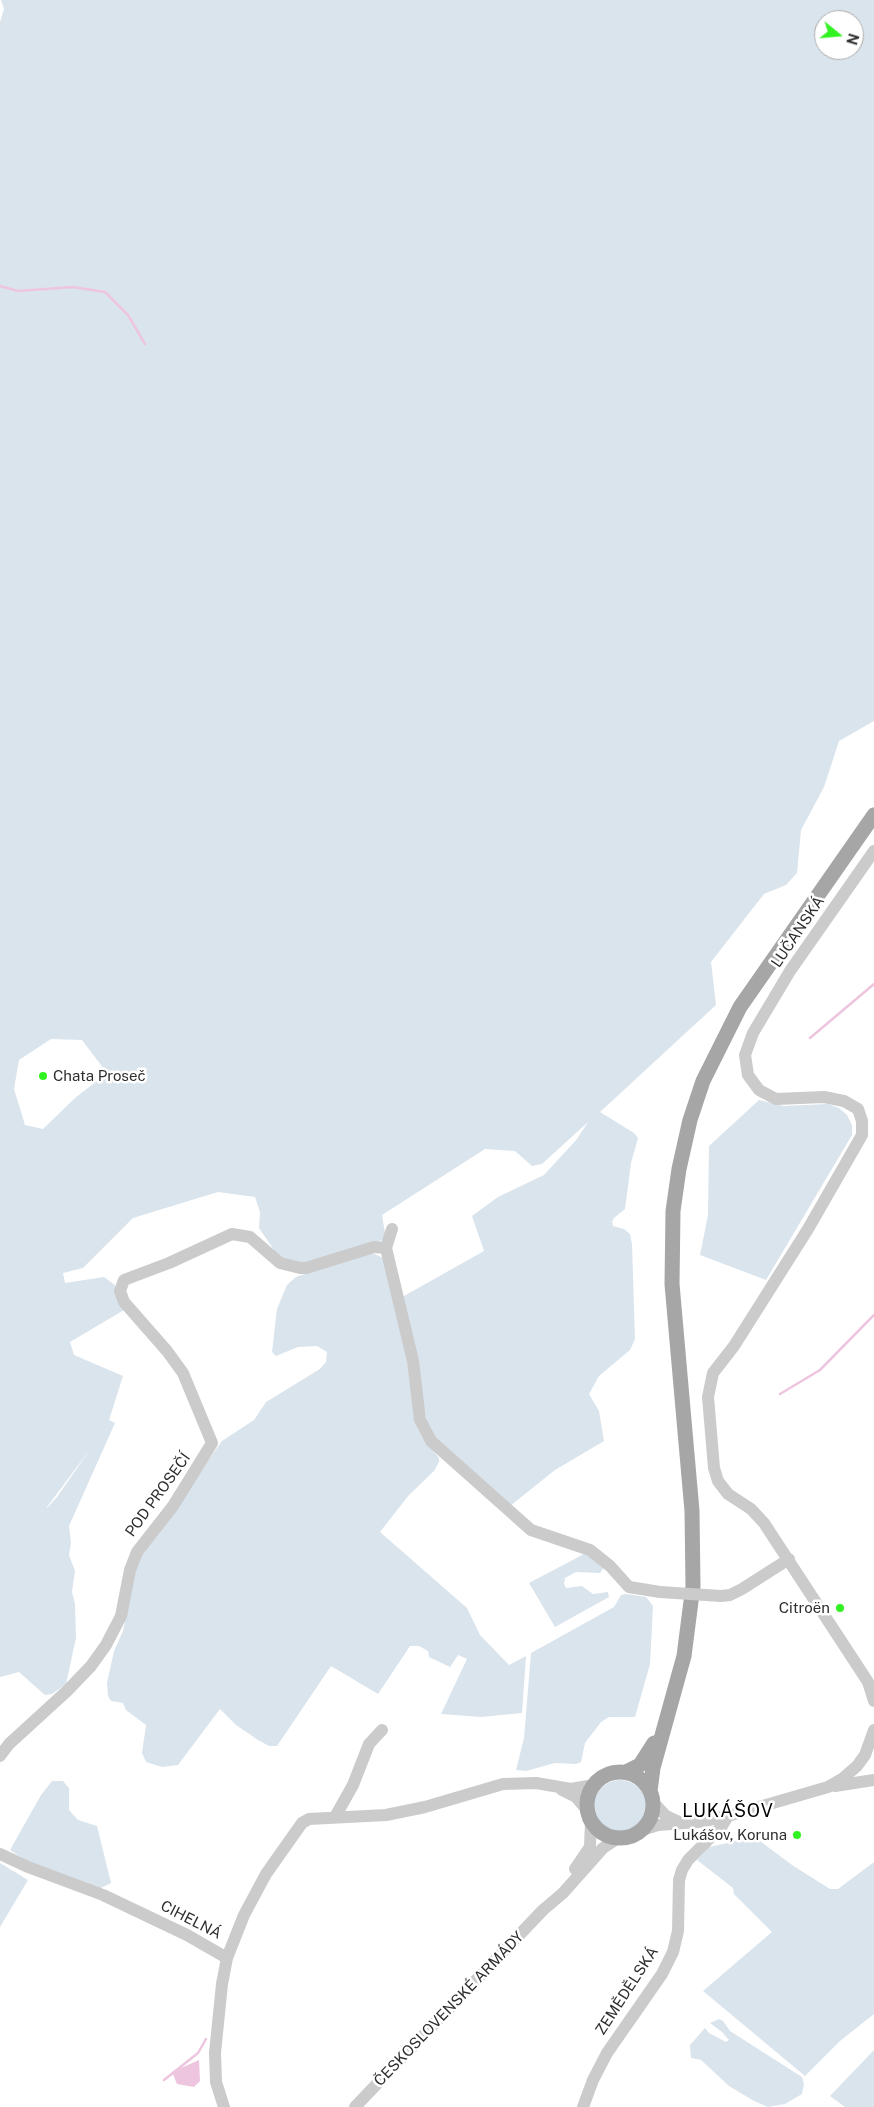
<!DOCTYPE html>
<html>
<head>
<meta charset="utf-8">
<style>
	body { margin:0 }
	#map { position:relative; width:874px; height:2107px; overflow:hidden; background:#fff; font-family:"Public Sans",sans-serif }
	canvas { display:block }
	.north { position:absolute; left:814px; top:10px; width:50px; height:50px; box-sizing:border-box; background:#fff; border:1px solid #ababab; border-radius:50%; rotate:107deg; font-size:14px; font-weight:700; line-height:20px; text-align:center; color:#2e2e2e }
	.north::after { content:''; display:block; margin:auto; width:18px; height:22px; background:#32f322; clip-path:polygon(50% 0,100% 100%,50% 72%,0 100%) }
</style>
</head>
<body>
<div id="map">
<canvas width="874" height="2107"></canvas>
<div class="north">N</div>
</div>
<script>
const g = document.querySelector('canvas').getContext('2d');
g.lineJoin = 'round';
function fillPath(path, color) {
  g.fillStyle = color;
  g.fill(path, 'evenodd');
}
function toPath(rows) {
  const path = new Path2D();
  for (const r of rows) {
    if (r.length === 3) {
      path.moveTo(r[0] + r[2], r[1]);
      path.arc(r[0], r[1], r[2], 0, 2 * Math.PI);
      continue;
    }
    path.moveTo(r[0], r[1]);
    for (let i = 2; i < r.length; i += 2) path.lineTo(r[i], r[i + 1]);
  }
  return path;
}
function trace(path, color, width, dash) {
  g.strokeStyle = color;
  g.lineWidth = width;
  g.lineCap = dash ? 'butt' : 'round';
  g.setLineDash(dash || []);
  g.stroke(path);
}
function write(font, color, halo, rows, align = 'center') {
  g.font = font + ' "Public Sans",sans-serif';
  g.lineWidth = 5;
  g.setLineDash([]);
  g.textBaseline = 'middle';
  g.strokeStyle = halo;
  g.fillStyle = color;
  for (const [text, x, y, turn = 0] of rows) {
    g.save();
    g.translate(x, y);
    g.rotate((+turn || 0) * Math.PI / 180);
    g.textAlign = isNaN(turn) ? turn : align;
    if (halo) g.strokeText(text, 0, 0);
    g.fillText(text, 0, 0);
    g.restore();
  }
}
fillPath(toPath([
	[1,0,874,0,874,721,839,741,824,787,801,830,797,873,786,885,764,894,711,962,716,1005,600,1112,634,1133,638,1138,631,1163,625,1209,614,1218,612,1222,613,1226,624,1229,630,1234,632,1244,635,1339,630,1350,599,1376,589,1394,599,1411,604,1441,555,1470,510,1506,429,1432,403,1300,404,1296,484,1251,472,1216,498,1197,544,1175,577,1139,588,1122,542,1164,532,1166,515,1151,485,1149,382,1215,386,1239,305,1265,282,1262,259,1228,260,1212,255,1197,218,1192,133,1218,83,1268,63,1273,65,1283,104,1277,115,1285,115,1294,124,1310,70,1342,74,1355,123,1376,109,1420,115,1423,69,1526,71,1543,69,1555,75,1571,72,1592,75,1604,76,1638,66,1684,52,1694,45,1695,19,1672,0,1677,0,22,4,9],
	[824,20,854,20,854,50,824,50],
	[51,1039,82,1040,107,1073,75,1098,43,1129,25,1125,14,1089,19,1060],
	[91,1448,57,1497,47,1508,47,1507],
	[759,1100,784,1106,828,1104,839,1108,847,1115,852,1125,852,1135,766,1280,700,1255,708,1215,709,1146],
	[367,1253,375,1254,383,1258,404,1336,415,1423,422,1437,439,1458,439,1462,434,1471,409,1495,380,1532,467,1608,480,1635,509,1665,526,1656,522,1713,481,1717,441,1714,467,1659,458,1655,450,1667,429,1657,428,1651,419,1646,410,1646,378,1694,331,1666,277,1746,269,1746,258,1740,236,1725,220,1709,178,1765,162,1767,146,1762,142,1753,146,1725,126,1710,123,1703,111,1701,108,1696,107,1683,114,1651,123,1631,138,1558,222,1441,254,1420,266,1402,320,1369,326,1362,327,1352,317,1346,298,1347,276,1356,272,1352,277,1309,287,1285,296,1277],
	[586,1553,604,1567,600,1573,576,1572,565,1578,564,1584,566,1588,582,1586,593,1594,608,1592,609,1597,555,1627,529,1583],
	[626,1594,646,1597,653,1606,650,1664,635,1717,609,1717,601,1722,585,1743,581,1762,576,1764,555,1763,526,1771,516,1770,524,1738,531,1653,614,1607,621,1595],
	[620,1806,26],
	[52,1781,63,1781,69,1788,69,1810,78,1820,97,1826,111,1883,97,1890,38,1868,10,1850,41,1795],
	[746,1839,760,1841,792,1865,830,1889,838,1889,874,1862,874,2014,840,2041,805,2076,703,1991,772,1932,734,1894,733,1888,697,1860,709,1847],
	[0,1863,28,1880,0,1927],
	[719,2019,723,2021,730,2031,802,2077,804,2084,802,2094,785,2104,768,2107,754,2101,729,2086,701,2060,691,2058,690,2045,705,2028,709,2033,726,2042,729,2040,722,2032,710,2023],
	[874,2050,874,2107,845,2107,830,2096]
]), '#dae4ed');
fillPath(toPath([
	[199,2060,200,2081,194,2087,177,2084,172,2072]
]), '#eec5de');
trace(toPath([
	[0,286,18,291,73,287,105,292,128,315,145,344],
	[810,1038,874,984],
	[780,1394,820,1370,874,1315],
	[164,2080,198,2053,206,2039]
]), '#eec5de', 2.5);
trace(toPath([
	[874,851,790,971,753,1033,745,1055,748,1075,759,1090,776,1099,824,1097,844,1101,858,1109,862,1121,862,1135,808,1229,734,1346,713,1373,708,1397,714,1468,718,1481,728,1494,751,1509,764,1523,868,1682,874,1701],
	[392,1229,386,1248,413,1361,420,1420,431,1441,531,1530,590,1550,610,1566,629,1587,660,1592],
	[721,1596,730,1595,742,1589,789,1559],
	[0,1756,9,1744,67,1691,91,1666,106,1645,121,1616,130,1570,137,1552,173,1506,212,1443,183,1373,167,1351,124,1302,120,1291,124,1280,169,1263,232,1234,250,1237,280,1263,300,1268,306,1268,374,1247,386,1248],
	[835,1786,874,1780],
	[562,1790,576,1797,588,1811],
	[653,1802,666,1816,679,1822],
	[335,1817,353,1785,369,1744,382,1730],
	[642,1830,658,1825,698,1822,728,1816,828,1787,842,1779,857,1766,865,1755,874,1730],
	[0,1854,28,1867,103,1895,187,1935,227,1958],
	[575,1869,590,1847,591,1821],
	[224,2107,216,2082,215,2053,222,1984,227,1958,244,1915,266,1874,302,1823,309,1819,386,1815,425,1807,503,1784,536,1783,571,1789,594,1785],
	[355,2107,543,1910,563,1893,603,1848,618,1838],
	[583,2107,593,2080,607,2053,662,1974,673,1952,678,1931,679,1880,682,1870,688,1860,722,1826,728,1816]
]), '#cbcbcb', 12);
trace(toPath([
	[620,1805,33],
	[626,1772,640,1765,654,1743],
	[650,1791,653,1768,684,1656,693,1586,692,1511,672,1284,673,1211,679,1169,690,1120,703,1081,740,1007,874,815]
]), '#a6a6a6', 15);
trace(toPath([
	[660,1592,721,1596]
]), '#cbcbcb', 12);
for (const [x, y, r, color] of [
	[43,1076,5,"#32f322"],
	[840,1608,5,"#32f322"],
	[797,1835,5,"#32f322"]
]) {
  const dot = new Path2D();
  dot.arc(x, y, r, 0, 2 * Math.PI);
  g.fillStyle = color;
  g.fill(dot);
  trace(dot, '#fff', 2);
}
write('15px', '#2e2e2e', '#fff', [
	["LUČANSKÁ",798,932,-56],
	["POD PROSEČÍ",158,1495,-54],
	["CIHELNÁ",191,1920,27],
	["ZEMĚDĚLSKÁ",627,1991,-57],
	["ČESKOSLOVENSKÉ ARMÁDY",449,2009,-46]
]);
write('15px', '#2e2e2e', '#fff', [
	["Chata Proseč",53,1076,"left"],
	["Citroën",830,1608],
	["Lukášov, Koruna",787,1835]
], 'right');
g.letterSpacing = '1px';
write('18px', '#000', '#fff', [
	["LUKÁŠOV",728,1811]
]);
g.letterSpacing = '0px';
</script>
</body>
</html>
